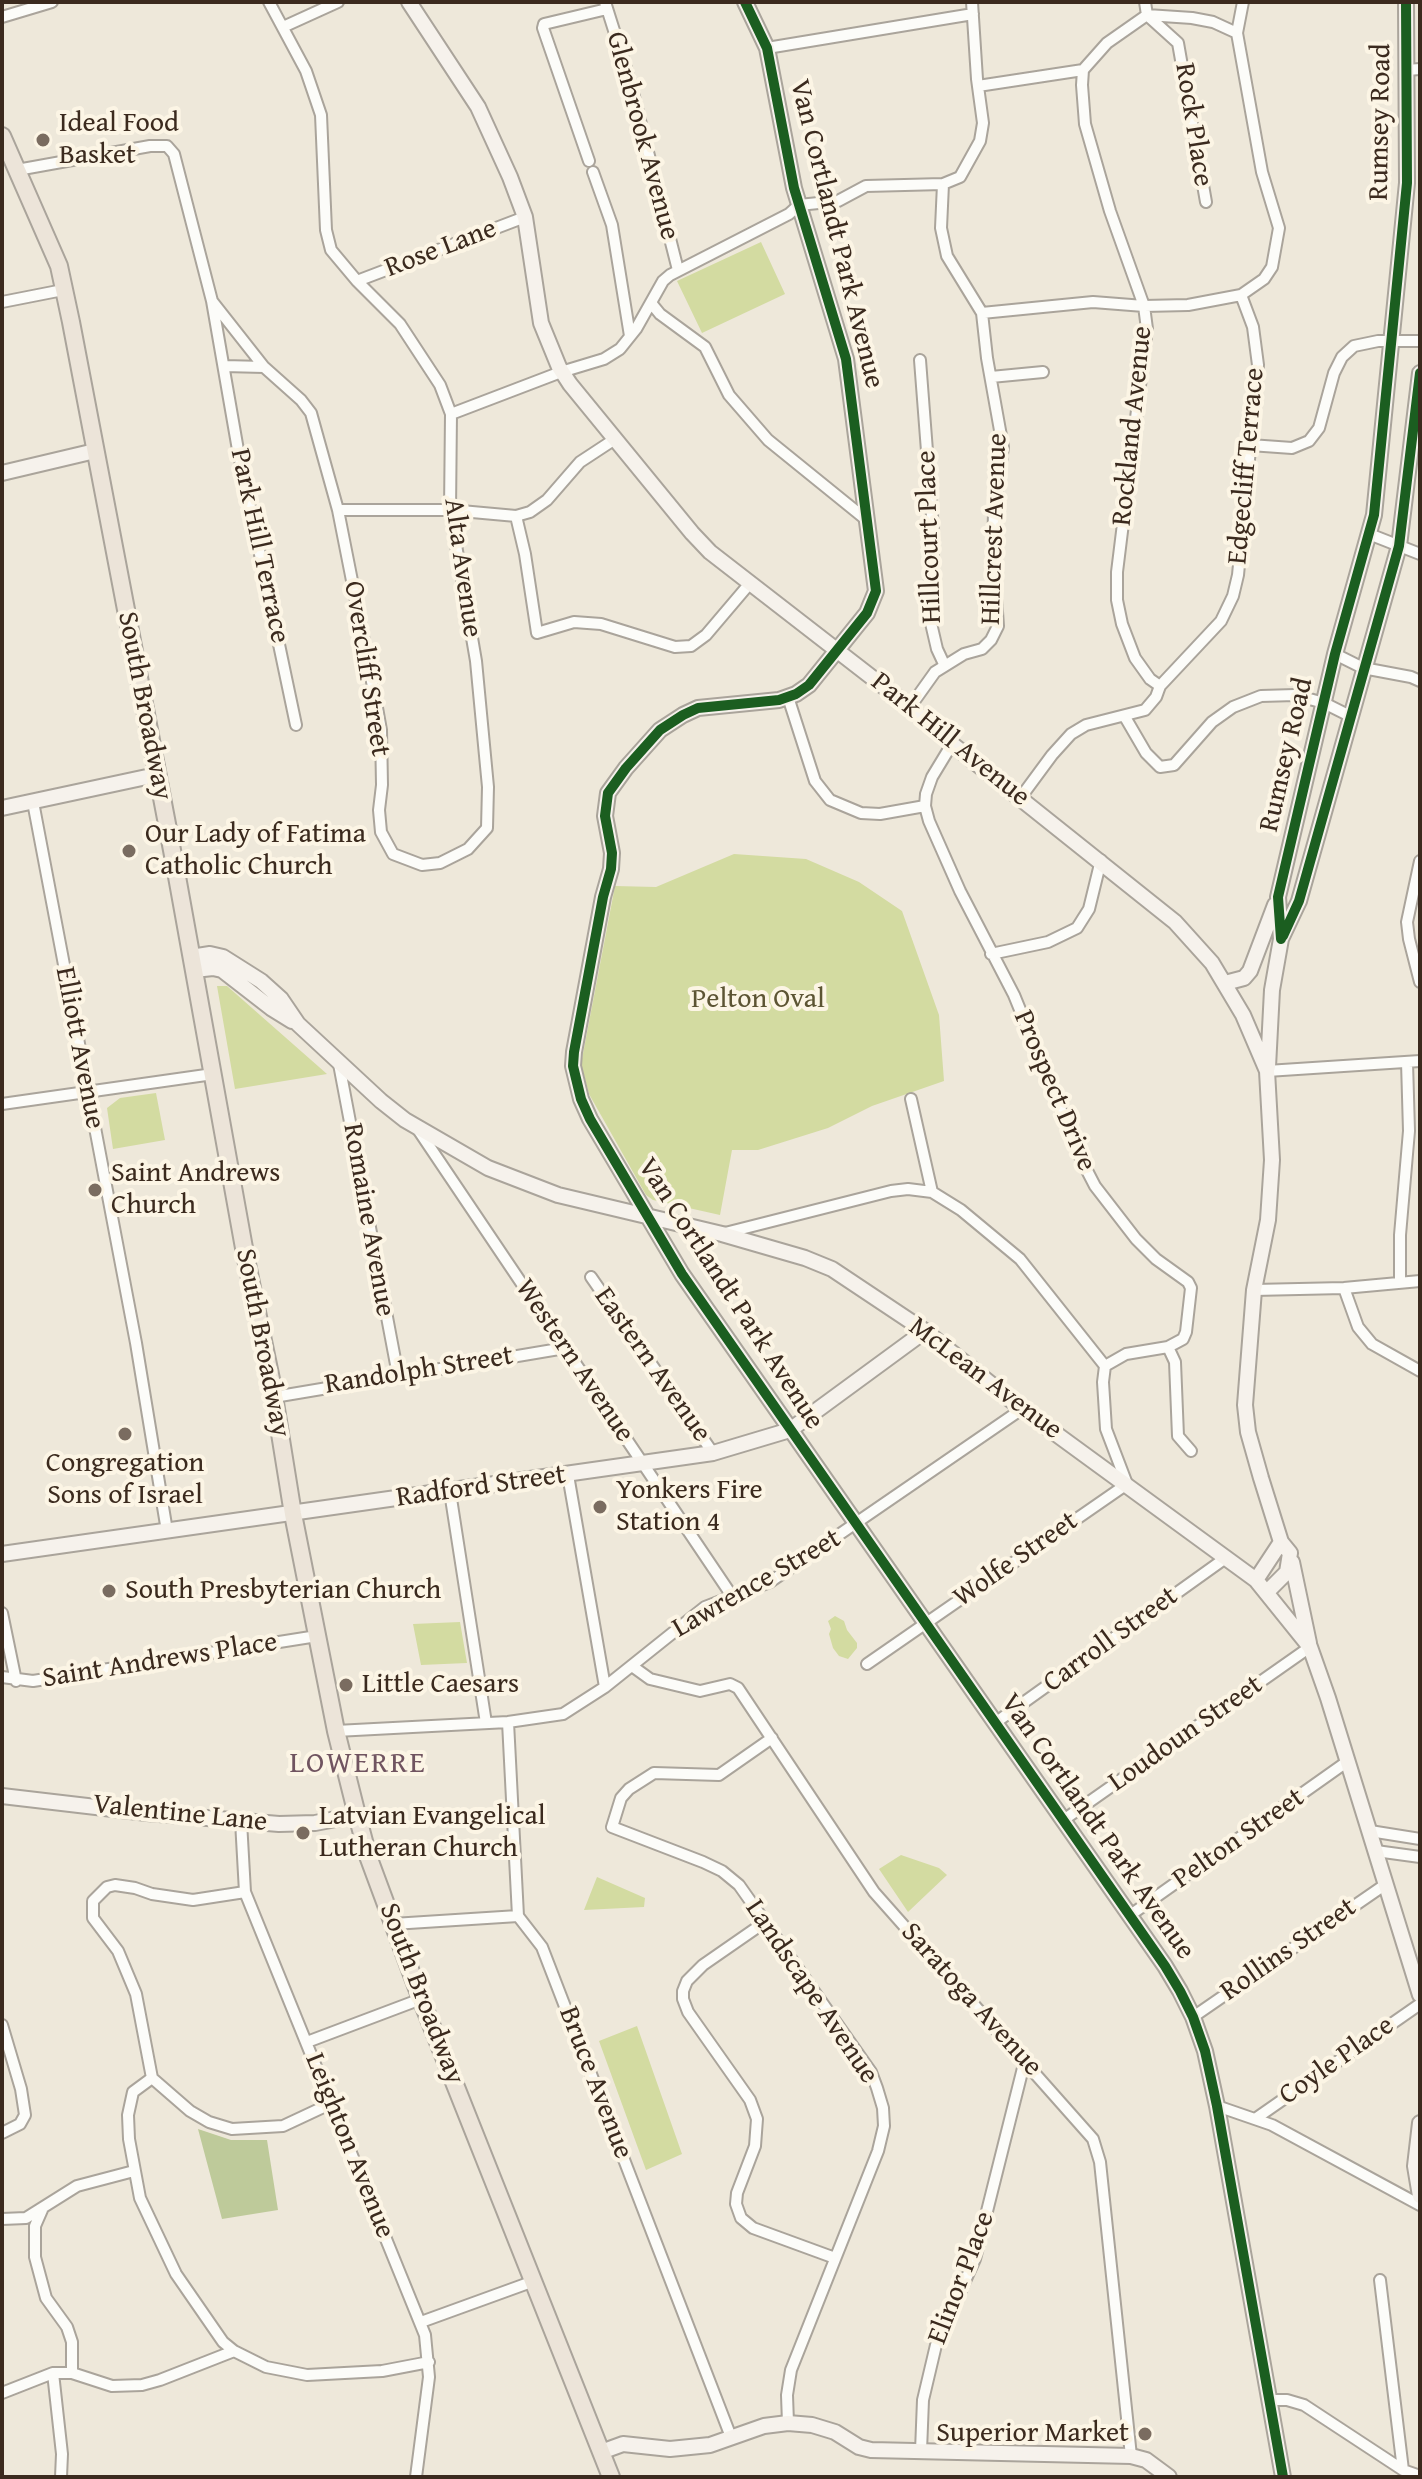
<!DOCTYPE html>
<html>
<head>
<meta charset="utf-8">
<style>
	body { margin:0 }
	#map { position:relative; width:1422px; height:2479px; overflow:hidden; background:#eee8da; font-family:"Gentium Book Plus",serif }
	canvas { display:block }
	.frame { position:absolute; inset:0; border:4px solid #3b2a1e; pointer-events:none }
</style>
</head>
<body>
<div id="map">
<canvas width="1422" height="2479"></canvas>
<div class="frame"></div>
</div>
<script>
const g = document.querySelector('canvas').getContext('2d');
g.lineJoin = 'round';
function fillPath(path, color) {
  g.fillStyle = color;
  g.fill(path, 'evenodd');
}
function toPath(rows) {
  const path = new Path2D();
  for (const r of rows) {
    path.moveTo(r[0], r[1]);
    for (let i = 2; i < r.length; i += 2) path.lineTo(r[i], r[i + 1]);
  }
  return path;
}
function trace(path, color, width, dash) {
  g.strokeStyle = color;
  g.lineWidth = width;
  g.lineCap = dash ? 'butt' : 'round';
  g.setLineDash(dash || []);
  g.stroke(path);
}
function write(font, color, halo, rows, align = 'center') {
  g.font = font + ' "Gentium Book Plus",serif';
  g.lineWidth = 8;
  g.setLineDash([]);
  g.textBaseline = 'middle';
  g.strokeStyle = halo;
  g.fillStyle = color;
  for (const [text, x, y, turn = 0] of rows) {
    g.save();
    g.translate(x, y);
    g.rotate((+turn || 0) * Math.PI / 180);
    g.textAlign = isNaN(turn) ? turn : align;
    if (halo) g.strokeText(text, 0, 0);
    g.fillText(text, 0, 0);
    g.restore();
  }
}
fillPath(toPath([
	[761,242,785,294,702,333,677,281],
	[734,854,806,859,859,882,902,911,939,1015,944,1081,872,1106,828,1128,758,1150,732,1150,720,1215,653,1200,646,1195,589,1094,581,1064,615,886,656,887],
	[217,986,227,986,327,1074,235,1089],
	[156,1093,165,1140,113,1149,107,1108,120,1098],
	[835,1616,844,1621,847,1630,857,1643,857,1648,848,1659,839,1656,833,1648,829,1634,831,1629,828,1621],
	[460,1622,467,1663,421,1665,413,1624],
	[901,1855,939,1868,947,1875,908,1912,879,1869],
	[597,1877,645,1898,644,1907,584,1910],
	[637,2026,682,2154,646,2170,599,2041]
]), '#d3dba1');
fillPath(toPath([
	[198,2129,231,2140,267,2140,278,2210,222,2219]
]), '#beca9a');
const street = toPath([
	[605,2,630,81,678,270],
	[1145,2,1147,15],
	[1147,15,1107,43,1083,70,1082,85,1085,124,1110,211,1144,306,1147,329,1117,572,1117,600,1122,624,1135,658,1150,679,1160,686],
	[1147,15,1178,43,1206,202],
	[1147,15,1192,18,1213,22,1237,33],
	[2,17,52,2],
	[283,27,338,2],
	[767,48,973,14],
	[1407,70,1420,69],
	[978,86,1083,70],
	[589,161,543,28,544,24,607,9],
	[17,170,150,146,167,146,174,154,212,301,238,450,296,725],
	[593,172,612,225,630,336],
	[357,281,525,217],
	[212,301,264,367,301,400,311,413,338,510,376,702,381,730,382,785,379,810,381,832,393,854,422,865,440,863,468,849,487,828,488,787,476,661,450,510,451,414,440,385,400,324,357,281,331,250,326,230,321,115,306,71,269,2],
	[2,302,63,290],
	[651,303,660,314,705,347,729,395,768,440,868,521],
	[982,313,1093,302,1144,306,1188,305,1241,295,1264,279,1272,267,1279,228,1262,172,1237,33,1243,2],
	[920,360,934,542,927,606,937,649,944,664],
	[224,366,264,367],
	[991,377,1043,372],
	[451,414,561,372,604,359,620,349,636,329,663,281,670,275,789,214,799,205,838,201,866,186,943,184,960,177,980,141,983,123,977,79,972,2],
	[1250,445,1292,448,1309,441,1319,428,1334,373,1342,357,1354,346,1378,341,1420,341],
	[338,510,450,510,516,516,530,512,547,500,580,462,615,439],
	[516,516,525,554,537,633,574,622,601,624,675,647,691,646,706,635,751,582],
	[1369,534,1420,554],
	[1335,654,1363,668,1411,677,1420,681],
	[788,697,815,781,830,800,861,813,880,814,925,806],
	[910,707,935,672,964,654,982,649,991,640,998,626,993,553,994,512,1003,447,987,358,982,313,947,256,941,228,943,184],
	[1125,717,1146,753,1160,767,1174,765,1212,722,1233,707,1261,696,1295,695,1324,703,1350,716],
	[952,744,932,777,926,794,925,806,929,821,960,891,1014,995,1081,1159,1095,1186,1136,1239,1156,1259,1188,1282,1191,1288,1186,1332,1183,1339,1168,1347,1126,1354,1105,1366],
	[1021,797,1052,755,1071,734,1086,725,1145,710,1156,697,1160,686,1221,621,1233,596,1238,575,1258,365,1253,327,1241,295],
	[33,802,136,1343,167,1531],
	[1420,861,1407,922,1409,939,1420,982],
	[991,954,1048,942,1077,928,1089,909,1101,860],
	[339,1064,398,1375],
	[1267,1071,1420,1061],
	[911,1099,932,1192],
	[2,1104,213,1074],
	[417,1128,732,1596],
	[725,1233,891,1191,908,1189,932,1192,961,1210,1020,1259,1105,1366,1103,1382,1106,1429,1127,1484,867,1664],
	[591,1277,713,1453],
	[1400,1283,1400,1235,1409,1131,1407,1062],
	[1344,1288,1358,1327,1372,1344,1420,1371],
	[1254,1290,1344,1288,1420,1281],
	[1168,1347,1175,1362,1178,1436,1191,1451],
	[274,1397,565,1348],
	[568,1475,605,1687],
	[450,1492,486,1723],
	[2,1613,16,1681],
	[632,1666,650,1679,700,1691,730,1684,738,1688,874,1892,1093,2139,1100,2162,1131,2456],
	[2,1677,33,1681,317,1636],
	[508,1722,518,1916,542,1947,731,2437],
	[995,1723,1227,1557],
	[336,1731,508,1722,563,1714,605,1687,705,1607,770,1582,1022,1409],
	[772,1738,719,1775,654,1773,629,1789,621,1798,612,1827,703,1862,722,1871,739,1885,871,2072,877,2088,883,2108,884,2126,878,2151,791,2370,787,2395,788,2423],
	[241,1821,245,1892,425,2335,429,2377,416,2477],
	[1062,1821,1310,1647],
	[1370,1831,1420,1839],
	[1376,1851,1420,1857],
	[245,1892,193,1900,152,1894,135,1888,115,1885,107,1887,93,1901,93,1918,118,1951,136,1994,152,2078,190,2111,209,2122,232,2129,283,2126,330,2104],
	[1129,1916,1348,1761],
	[765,1922,703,1965,687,1981,683,1991,683,1999,688,2012,750,2100,757,2119,755,2146,737,2193,736,2204,741,2218,753,2228,835,2258],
	[393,1924,518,1916],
	[1193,2017,1386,1884],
	[2,2025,21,2089,25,2115,20,2124,2,2133],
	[307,2042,421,1999],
	[152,2078,133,2092,128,2115,129,2139,140,2198,176,2274,223,2342,234,2351,266,2367,307,2375,382,2371,429,2362],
	[1217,2106,1272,2125,1420,2205],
	[1255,2119,1420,2004],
	[42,2210,35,2226,35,2257,46,2298,67,2327,72,2342,72,2373],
	[2,2219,26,2218,77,2186,134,2171],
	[1380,2280,1403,2470],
	[421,2322,534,2281],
	[53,2373,62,2454,61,2477],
	[2,2393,53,2373,72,2373,112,2386,142,2385,160,2380,234,2351],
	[1269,2400,1287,2400,1304,2405,1403,2470,1420,2476],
	[921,2451,923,2400,936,2345,975,2259,1025,2060]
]);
const secondary = toPath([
	[409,2,478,107,510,177,525,217,541,323,559,367,570,384,692,533,710,552,910,707,952,744,1175,922,1212,963,1243,1015,1267,1071,1272,1160,1268,1220,1254,1290,1245,1405,1248,1432,1261,1478,1281,1542,1290,1553,1287,1572,1267,1592],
	[745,2,767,48,794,188,846,359,876,591,867,613,809,685,796,694,779,700,698,708,683,715,660,730,626,768,608,793,605,816,612,853,611,869,603,897,574,1052,573,1066,581,1099,590,1119,682,1274,1165,1966,1180,1991,1193,2017,1205,2051,1217,2106,1283,2477],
	[2,473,95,451],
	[2,808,156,775],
	[1281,939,1278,897,1335,654,1374,515,1407,183,1406,2],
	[191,957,210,954,223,957,261,981,281,999,298,1024,381,1101,405,1120,488,1168,558,1195,722,1234,805,1258,832,1269,925,1331,1022,1409,1256,1580,1310,1647,1328,1698,1420,1995],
	[194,970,213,968,222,970,271,1008,292,1021],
	[1225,983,1244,978,1250,971,1275,905],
	[1268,1067,1272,990,1281,939,1299,901,1399,546,1420,373],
	[2,1554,713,1453,790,1430,925,1331],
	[1292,1562,1309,1643],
	[1256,1580,1281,1542],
	[2,1796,147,1813,279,1824,315,1823,357,1815],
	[1420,2123,1415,2166,1420,2196],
	[601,2452,623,2444,670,2449,710,2445,764,2426,788,2423,812,2425,835,2432,859,2447,871,2450,1131,2456,1146,2460,1169,2477]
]);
const primary = toPath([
	[2,136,59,266,71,322,176,871,246,1259,272,1384,293,1514,336,1731,357,1815,368,1856,421,1999,611,2477]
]);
trace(street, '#aaa49b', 14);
trace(secondary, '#aaa49b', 18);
trace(primary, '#aaa49b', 20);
trace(street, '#fcfcf9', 10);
trace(secondary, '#f6f2ec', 14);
trace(primary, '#ece4d9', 16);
trace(toPath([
	[745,2,767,48,794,188,846,359,876,591,867,613,809,685,796,694,779,700,698,708,683,715,660,730,626,768,608,793,605,816,612,853,611,869,603,897,574,1052,573,1066,581,1099,590,1119,682,1274,1165,1966,1180,1991,1193,2017,1205,2051,1217,2106,1283,2477],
	[1283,936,1299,901,1399,546,1420,373],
	[1281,939,1278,897,1335,654,1374,515,1407,183,1406,2]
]), '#1b5e20', 10);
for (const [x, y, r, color] of [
	[43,140,8,"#7a6c60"],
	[129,851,8,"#7a6c60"],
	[95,1190,8,"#7a6c60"],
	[125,1434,8,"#7a6c60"],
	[600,1507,8,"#7a6c60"],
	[109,1591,8,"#7a6c60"],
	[346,1685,8,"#7a6c60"],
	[303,1833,8,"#7a6c60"],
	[1145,2434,8,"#7a6c60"]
]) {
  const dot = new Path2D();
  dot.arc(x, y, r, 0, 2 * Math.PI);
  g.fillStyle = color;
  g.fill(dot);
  trace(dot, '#fcf5e5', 3);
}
write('28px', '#3b2a1e', '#fcf5e5', [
	["Rumsey Road",1381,122,-89],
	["Rock Place",1193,125,81],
	["Glenbrook Avenue",642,136,75],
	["Van Cortlandt Park Avenue",836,234,76],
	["Rose Lane",441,249,-21],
	["Rockland Avenue",1133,426,-84],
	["Edgecliff Terrace",1247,466,-85],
	["Hillcrest Avenue",995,529,-88],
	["Hillcourt Place",930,537,-92],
	["Park Hill Terrace",259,546,78],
	["Alta Avenue",462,568,82],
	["Overcliff Street",366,669,81],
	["South Broadway",144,706,79],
	["Park Hill Avenue",950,740,39],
	["Rumsey Road",1287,755,-77],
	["Elliott Avenue",79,1048,79],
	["Prospect Drive",1054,1091,67],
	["Romaine Avenue",368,1220,80],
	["Van Cortlandt Park Avenue",730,1294,57],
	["South Broadway",262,1343,79],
	["Western Avenue",574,1361,56],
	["Eastern Avenue",652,1365,55],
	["Randolph Street",419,1371,-9],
	["McLean Avenue",985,1379,37],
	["Radford Street",481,1487,-8],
	["Wolfe Street",1016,1560,-35],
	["Lawrence Street",757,1584,-30],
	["Carroll Street",1111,1640,-36],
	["Saint Andrews Place",160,1661,-9],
	["Loudoun Street",1186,1734,-35],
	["Valentine Lane",180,1814,6],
	["Van Cortlandt Park Avenue",1097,1827,55],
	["Pelton Street",1239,1839,-35],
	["Rollins Street",1289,1950,-35],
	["Landscape Avenue",811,1992,56],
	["South Broadway",421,1994,69],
	["Saratoga Avenue",971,2000,48],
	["Coyle Place",1337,2061,-35],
	["Bruce Avenue",595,2083,69],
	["Leighton Avenue",349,2146,68],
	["Elinor Place",962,2278,-69]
]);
write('28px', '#3b2a1e', '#fcf5e5', [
	["Ideal Food",59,124],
	["Basket",59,156],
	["Our Lady of Fatima",145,835],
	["Catholic Church",145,867],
	["Saint Andrews",111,1174],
	["Church",111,1206],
	["Congregation",125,1464,"center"],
	["Sons of Israel",125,1496,"center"],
	["Yonkers Fire",616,1491],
	["Station 4",616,1523],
	["South Presbyterian Church",125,1591],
	["Little Caesars",362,1685],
	["Latvian Evangelical",319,1817],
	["Lutheran Church",319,1849],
	["Superior Market",1129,2434,"right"]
], 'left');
write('28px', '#5c5433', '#fcf5e5', [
	["Pelton Oval",758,1000]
]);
g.letterSpacing = '2px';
write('30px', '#705460', '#fcf5e5', [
	["LOWERRE",358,1764]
]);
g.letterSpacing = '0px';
</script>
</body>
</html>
